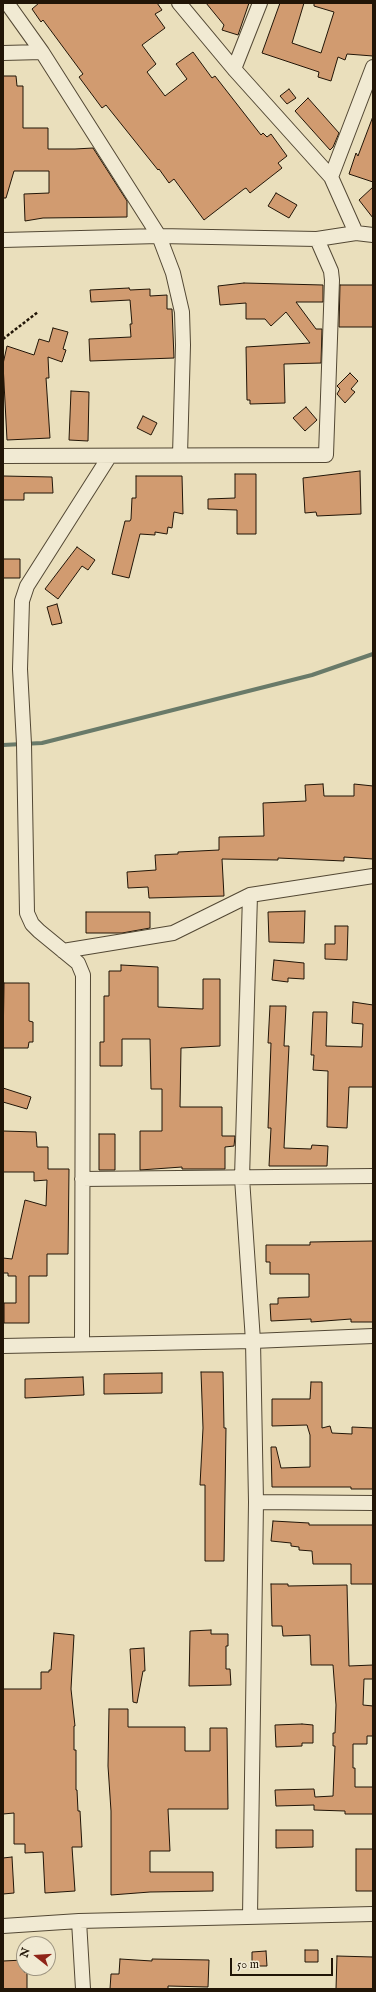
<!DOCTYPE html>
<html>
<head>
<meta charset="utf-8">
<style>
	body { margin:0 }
	#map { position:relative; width:376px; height:1992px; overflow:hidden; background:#eadfbc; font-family:"IM FELL English",serif }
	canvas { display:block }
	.frame { position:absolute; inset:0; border:4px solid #211507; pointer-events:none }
	.north { position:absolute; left:16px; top:1936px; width:40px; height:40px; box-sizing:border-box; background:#f1ead3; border:1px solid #9e9581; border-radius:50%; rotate:287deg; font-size:11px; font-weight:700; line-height:16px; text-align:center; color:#211507 }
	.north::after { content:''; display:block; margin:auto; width:14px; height:18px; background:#8f2418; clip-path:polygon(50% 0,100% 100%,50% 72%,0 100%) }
	.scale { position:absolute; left:230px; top:1958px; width:103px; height:18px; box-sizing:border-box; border:2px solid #211507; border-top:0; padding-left:5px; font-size:12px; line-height:14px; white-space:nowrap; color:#211507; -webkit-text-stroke:3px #f1ead3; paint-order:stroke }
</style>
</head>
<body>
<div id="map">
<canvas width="376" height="1992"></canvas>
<div class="frame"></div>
<div class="north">N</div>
<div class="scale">50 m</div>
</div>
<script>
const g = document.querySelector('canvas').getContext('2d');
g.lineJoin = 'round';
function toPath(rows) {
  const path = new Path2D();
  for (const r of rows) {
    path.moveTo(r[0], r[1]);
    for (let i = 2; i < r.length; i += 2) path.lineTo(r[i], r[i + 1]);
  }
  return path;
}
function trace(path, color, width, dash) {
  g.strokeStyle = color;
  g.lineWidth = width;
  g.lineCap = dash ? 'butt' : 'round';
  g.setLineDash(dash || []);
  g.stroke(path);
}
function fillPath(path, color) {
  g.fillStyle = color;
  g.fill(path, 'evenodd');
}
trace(toPath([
	[3,745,42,743,312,675,373,654]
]), '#697a69', 4);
const building = toPath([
	[39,3,157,3,162,10,155,14,165,28,142,45,156,64,147,72,165,96,187,79,176,64,193,52,212,78,215,76,261,135,263,133,267,137,271,134,287,156,278,163,282,168,250,193,246,188,244,189,204,220,174,179,169,183,159,169,158,170,106,105,102,108,79,77,83,74,43,20,41,22,32,9,39,3],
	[206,3,249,3,238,35,222,30,224,25,206,3],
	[280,3,304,3,292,43,321,53,334,12,314,6,314,3,373,3,373,56,347,54,345,60,338,57,331,81,318,77,319,72,262,53,280,3],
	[3,76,16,76,17,86,23,86,23,128,48,128,48,149,75,149,93,148,127,201,127,217,43,218,25,221,24,194,49,193,49,171,14,171,6,198,3,198,3,76],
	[289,89,296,98,287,104,280,96,289,89],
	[308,98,339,133,333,147,330,150,295,111,308,98],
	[372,119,373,120,373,182,349,174,356,153,358,156,372,119],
	[373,187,373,218,359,200,373,187],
	[276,193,297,205,289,218,268,206,276,193],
	[244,283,323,285,323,302,296,302,316,329,322,329,321,363,284,364,285,403,250,404,250,400,247,400,246,347,310,343,286,312,271,326,265,319,246,319,246,303,220,305,218,286,244,283],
	[340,285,373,285,373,327,339,327,340,285],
	[129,288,130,290,150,289,150,296,167,295,167,309,172,309,174,358,90,361,89,339,131,337,130,324,132,324,130,300,91,302,90,290,129,288],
	[53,328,68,332,63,349,66,350,62,362,48,357,49,378,46,378,50,438,7,440,3,364,7,346,34,355,39,339,49,342,53,328],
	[350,373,358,381,351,389,355,392,345,403,337,394,340,389,337,386,350,373],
	[71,391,89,392,88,441,69,440,71,391],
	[306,407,317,420,305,431,293,418,306,407],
	[143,416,157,423,151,435,137,428,143,416],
	[360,471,361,514,317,516,316,512,305,513,303,478,360,471],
	[235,474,256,474,256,534,237,534,237,510,208,509,208,499,235,498,235,474],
	[3,476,52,477,53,493,24,493,24,500,3,500,3,476],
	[136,476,182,476,183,514,174,512,172,528,168,527,167,534,155,532,155,535,140,534,129,578,112,574,125,521,130,521,131,519,132,498,136,498,136,476],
	[77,547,95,560,88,570,82,566,58,599,45,589,77,547],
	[3,559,20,559,20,578,3,578,3,559],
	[57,604,62,623,52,625,47,607,57,604],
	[323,784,324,796,354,796,354,784,373,786,373,859,344,857,344,861,278,858,278,860,222,859,224,896,149,898,148,887,128,888,127,872,156,870,155,855,178,854,178,852,219,850,219,837,264,836,263,803,306,801,305,785,323,784],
	[305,911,304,943,269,942,268,912,305,911],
	[86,912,150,912,150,928,122,933,86,933,86,912],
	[335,926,348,926,347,960,325,959,325,944,335,944,335,926],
	[274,960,304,963,304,979,288,978,288,982,272,980,274,960],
	[121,965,158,967,158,1007,203,1009,203,979,220,979,220,1046,181,1048,180,1107,222,1107,222,1136,235,1136,234,1146,225,1147,225,1169,182,1169,182,1167,140,1170,140,1131,162,1131,162,1089,151,1089,150,1039,122,1039,122,1066,100,1066,100,1042,104,1042,104,996,109,996,109,971,121,971,121,965],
	[4,983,29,983,29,1021,33,1022,33,1042,29,1042,28,1048,3,1048,4,983],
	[353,1002,373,1005,373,1087,349,1087,347,1128,327,1127,328,1071,313,1070,314,1055,311,1055,313,1012,327,1012,326,1046,362,1047,363,1024,352,1023,353,1002],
	[270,1006,286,1006,284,1046,289,1046,284,1148,311,1149,312,1145,328,1146,327,1166,269,1166,271,1128,268,1128,271,1043,268,1043,270,1006],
	[3,1088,31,1097,27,1109,3,1102,3,1088],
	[3,1131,36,1132,37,1147,48,1147,48,1169,69,1169,68,1254,47,1254,47,1276,29,1276,29,1323,4,1323,4,1303,16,1303,16,1276,8,1276,8,1273,3,1273,3,1258,12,1259,25,1200,46,1206,47,1180,34,1181,34,1172,3,1172,3,1131],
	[99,1134,115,1134,115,1170,99,1170,99,1134],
	[373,1241,373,1322,351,1322,351,1319,311,1322,311,1319,271,1321,270,1304,278,1304,278,1298,309,1297,309,1274,270,1274,270,1262,266,1262,266,1245,310,1245,310,1242,373,1241],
	[201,1372,223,1372,224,1428,226,1428,224,1561,205,1561,205,1485,200,1485,203,1428,201,1372],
	[162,1373,162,1393,104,1394,104,1374,162,1373],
	[83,1377,84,1395,25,1398,25,1379,83,1377],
	[311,1382,322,1382,322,1428,330,1426,332,1433,352,1434,352,1427,373,1428,373,1489,351,1489,351,1487,272,1487,271,1447,276,1447,281,1468,310,1467,310,1435,307,1425,272,1426,272,1399,310,1399,311,1382],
	[273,1521,309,1523,309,1525,373,1525,373,1584,351,1584,351,1564,313,1564,312,1551,299,1550,299,1547,291,1546,291,1543,271,1541,273,1521],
	[271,1584,288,1584,288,1586,347,1585,349,1666,373,1665,373,1679,364,1679,363,1705,373,1706,373,1736,367,1736,367,1744,353,1744,353,1768,355,1768,355,1787,373,1787,373,1814,345,1814,345,1811,314,1810,314,1805,276,1806,275,1790,314,1789,315,1797,333,1796,335,1746,333,1746,333,1733,335,1733,336,1705,333,1665,311,1665,310,1635,283,1636,282,1626,272,1626,271,1584],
	[211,1630,211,1634,228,1634,228,1646,226,1646,226,1669,230,1669,231,1685,189,1686,190,1631,211,1630],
	[54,1633,74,1635,71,1689,75,1726,74,1726,74,1750,76,1750,76,1790,77,1790,78,1811,80,1811,82,1847,72,1847,75,1891,45,1893,43,1852,25,1853,25,1844,14,1844,14,1813,3,1814,3,1689,41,1689,41,1672,49,1672,49,1670,51,1670,54,1633],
	[144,1648,145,1671,143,1671,137,1703,133,1702,130,1649,144,1648],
	[109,1709,128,1709,128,1727,185,1727,185,1751,210,1751,210,1728,227,1728,228,1809,168,1809,170,1851,150,1851,150,1872,213,1872,213,1891,150,1892,111,1895,111,1811,108,1766,109,1709],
	[302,1724,313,1725,313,1743,302,1743,302,1746,276,1747,275,1725,302,1724],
	[276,1830,313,1830,313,1847,276,1848,276,1830],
	[356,1849,373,1849,373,1891,356,1891,356,1849],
	[12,1857,14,1893,3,1894,3,1858,12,1857],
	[305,1950,318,1950,318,1962,305,1962,305,1950],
	[266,1951,267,1966,252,1966,252,1952,266,1951],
	[337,1956,373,1957,373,1989,336,1989,337,1956],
	[120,1959,152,1961,152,1959,209,1960,208,1987,168,1986,168,1989,110,1989,111,1974,119,1974,120,1959],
	[24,1960,24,1972,27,1972,27,1989,3,1989,3,1961,24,1960]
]);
fillPath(building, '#d19b70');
trace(building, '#211507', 1);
const minor = toPath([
	[7,3,42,52,159,236,173,273,182,312,183,345,180,455],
	[179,3,234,69,331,177,356,233],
	[3,53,42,52],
	[234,69,260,3],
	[331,177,373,67],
	[3,240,159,236,317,239,356,233,373,235],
	[3,456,326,455,332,280,331,271,317,239],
	[250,895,242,1178,253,1341,256,1502,250,1916],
	[63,951,173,933,250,895,373,876],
	[82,1179,373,1176],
	[82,1343,83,975,78,963,39,931,32,924,27,913,24,744,20,669,22,601,27,586,109,457],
	[3,1346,253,1341,373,1336],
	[256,1502,373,1503],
	[79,1921,83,1989],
	[3,1926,79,1921,373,1914]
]);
trace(minor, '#534834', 16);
trace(toPath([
	[3,339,38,312]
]), '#211507', 2.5, [3, 2]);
trace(minor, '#f1ead3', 14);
</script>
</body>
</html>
